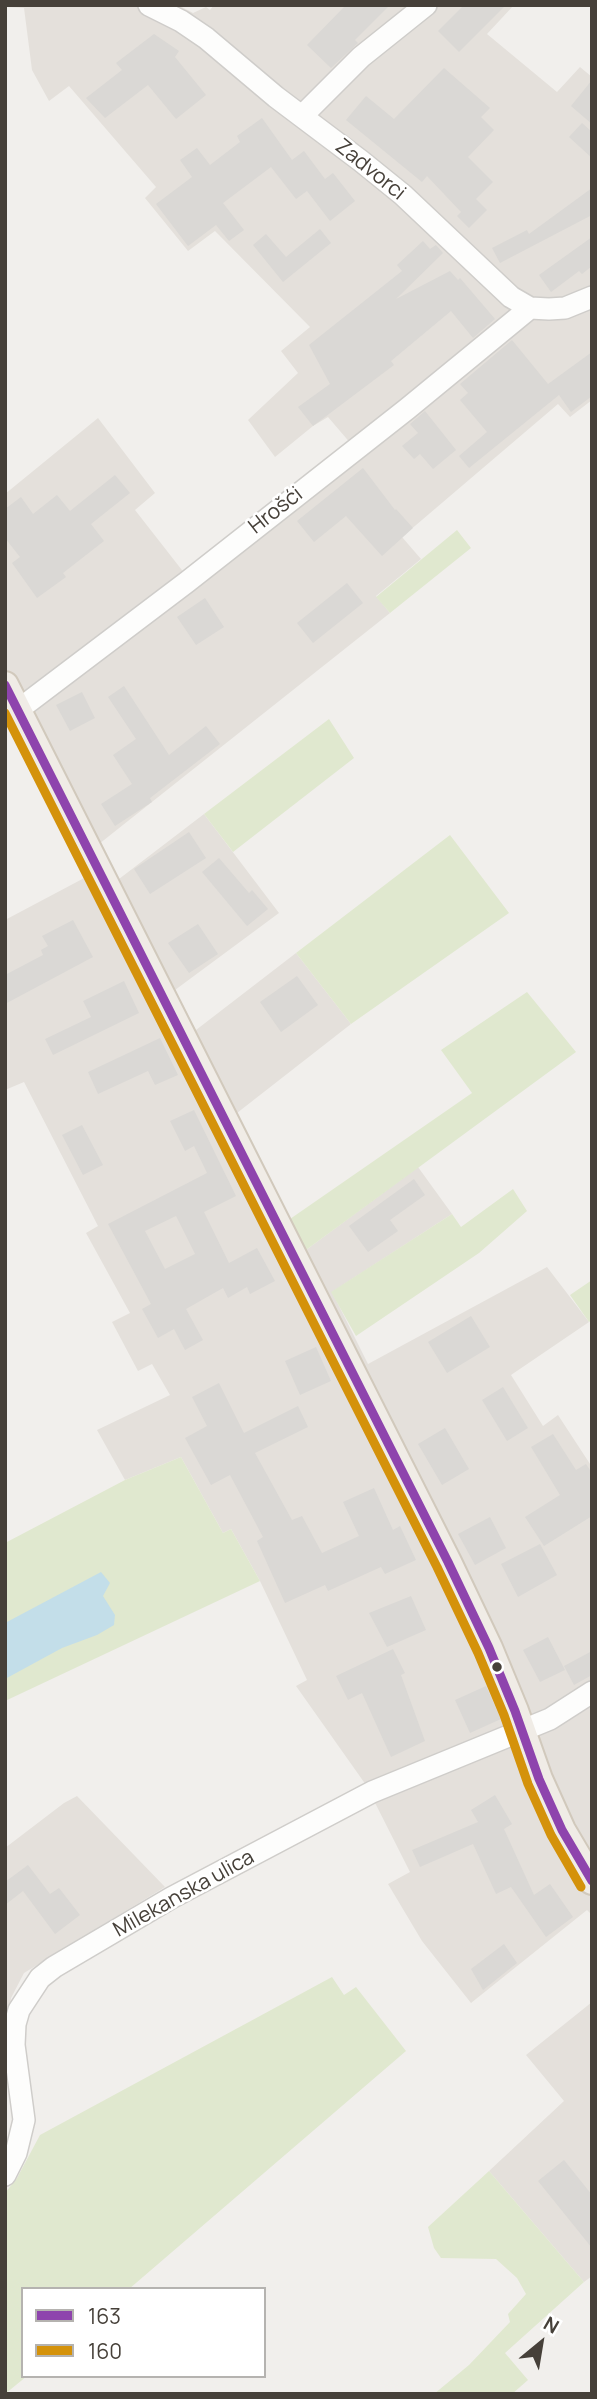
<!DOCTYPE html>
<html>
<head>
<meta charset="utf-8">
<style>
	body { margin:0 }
	#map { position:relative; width:597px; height:2399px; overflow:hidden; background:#f1efec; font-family:Manrope,sans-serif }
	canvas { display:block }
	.frame { position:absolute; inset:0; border:7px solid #464039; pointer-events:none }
	.legend { position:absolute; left:21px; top:2287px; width:245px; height:91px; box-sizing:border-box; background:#fff; border:2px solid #b5b3b0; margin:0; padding:9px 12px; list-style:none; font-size:21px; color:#464039 }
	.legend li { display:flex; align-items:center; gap:14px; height:35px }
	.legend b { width:35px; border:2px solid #b5b3b0 }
	.north { position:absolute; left:506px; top:2308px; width:70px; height:70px; -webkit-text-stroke:5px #fff; paint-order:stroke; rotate:30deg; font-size:19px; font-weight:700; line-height:28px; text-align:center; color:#464039 }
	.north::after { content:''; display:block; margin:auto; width:24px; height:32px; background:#464039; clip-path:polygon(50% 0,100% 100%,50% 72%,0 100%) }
</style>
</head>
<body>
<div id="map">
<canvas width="597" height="2399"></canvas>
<div class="frame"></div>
<ul class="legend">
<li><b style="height:9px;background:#8e44ad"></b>163</li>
<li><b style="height:9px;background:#d4920b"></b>160</li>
</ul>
<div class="north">N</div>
</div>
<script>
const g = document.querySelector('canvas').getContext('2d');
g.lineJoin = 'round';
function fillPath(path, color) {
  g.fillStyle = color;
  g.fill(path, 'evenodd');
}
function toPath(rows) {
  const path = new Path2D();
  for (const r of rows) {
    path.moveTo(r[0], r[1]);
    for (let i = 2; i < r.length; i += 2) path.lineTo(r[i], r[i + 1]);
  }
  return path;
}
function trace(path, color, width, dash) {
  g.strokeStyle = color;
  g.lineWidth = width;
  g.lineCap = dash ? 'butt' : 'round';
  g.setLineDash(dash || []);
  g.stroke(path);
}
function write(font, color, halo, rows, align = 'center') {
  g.font = font + ' Manrope,sans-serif';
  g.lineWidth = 5;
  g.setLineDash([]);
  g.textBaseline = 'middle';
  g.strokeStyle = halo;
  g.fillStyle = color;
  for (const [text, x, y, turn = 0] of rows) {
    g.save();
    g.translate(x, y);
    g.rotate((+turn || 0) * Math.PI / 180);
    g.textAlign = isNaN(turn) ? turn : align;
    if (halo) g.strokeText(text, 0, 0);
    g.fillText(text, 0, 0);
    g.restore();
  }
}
fillPath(toPath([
	[5,5,178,5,193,13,206,7,210,10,214,5,514,5,487,34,557,92,580,67,592,77,592,400,570,417,558,404,402,537,421,559,376,596,390,613,99,844,119,879,204,814,279,913,175,990,196,1030,296,953,351,1024,237,1113,306,1250,418,1167,452,1214,332,1292,368,1364,547,1267,589,1322,511,1375,543,1426,558,1415,592,1467,592,1915,587,1910,471,2003,422,1941,388,1884,410,1872,366,1785,296,1686,307,1680,260,1581,231,1529,223,1533,181,1457,125,1480,97,1430,170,1395,152,1364,138,1371,112,1322,130,1313,86,1233,98,1226,24,1082,5,1090,5,920,88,876,5,717,5,494,98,418,155,493,135,510,185,574,352,445,328,417,313,426,275,457,248,420,298,373,281,351,310,327,215,231,188,251,145,198,156,187,69,86,49,101,32,70,24,8,5,7],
	[77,1796,165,1887,24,1973,11,1998,5,2048,5,1848,64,1803],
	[592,2002,592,2276,584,2282,489,2171,564,2101,526,2055]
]), '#e4e0db');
fillPath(toPath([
	[457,530,471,548,390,613,376,597],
	[329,719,354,758,233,852,204,814],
	[450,835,509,913,351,1024,296,953],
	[527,992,576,1052,306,1250,290,1219,472,1093,441,1050],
	[513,1189,527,1211,479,1253,356,1336,331,1292,452,1214,461,1227],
	[592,1280,592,1320,589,1322,570,1295],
	[181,1457,223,1533,231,1529,260,1581,5,1701,5,1543,125,1480],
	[332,1977,344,1995,356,1987,406,2051,129,2289,23,2289,23,2376,27,2376,5,2394,5,2193,17,2178,40,2135],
	[489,2171,584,2282,505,2353,528,2380,512,2394,434,2394,469,2365,510,2322,508,2314,526,2294,517,2278,496,2259,441,2258,434,2248,428,2227]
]), '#e0e8cf');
fillPath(toPath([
	[101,1572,110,1583,103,1596,115,1615,114,1625,97,1635,62,1648,5,1679,5,1623]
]), '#c3dee9');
fillPath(toPath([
	[346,5,390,5,355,40,358,43,331,68,307,45],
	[464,5,506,5,459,52,438,31],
	[154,34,179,51,175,57,206,95,176,119,148,85,105,118,86,98,122,70,116,63],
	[444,68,490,108,481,117,494,130,468,157,493,182,476,199,487,210,469,228,457,216,461,212,427,176,422,182,346,120,366,96,394,119],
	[592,80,592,124,571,106],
	[262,118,292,160,304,151,325,179,333,173,355,201,330,221,307,191,296,199,271,167,223,203,244,230,229,241,216,225,188,246,156,204,192,177,180,160,197,148,210,165,240,142,237,136],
	[582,123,592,132,592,158,569,137],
	[592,188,592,215,500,263,492,248,527,230,529,234],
	[320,229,331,243,283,282,253,245,266,234,286,257],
	[592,237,592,266,582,274,579,271,551,292,539,275],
	[423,241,430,249,436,245,443,253,396,299,450,271,458,280,460,278,495,319,473,338,451,311,391,361,394,365,313,426,298,407,330,384,309,345,402,271,397,265],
	[512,340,548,384,592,352,592,396,571,412,559,395,469,468,459,456,487,432,460,400,468,393,460,384],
	[425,411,456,450,433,469,420,454,414,459,402,446,418,433,410,424],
	[363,468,395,510,396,509,413,528,382,556,346,516,314,542,297,521],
	[115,475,130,493,91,524,104,541,63,573,66,577,37,598,12,563,20,557,5,538,5,509,21,497,33,514,57,495,70,511],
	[347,583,363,603,313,643,297,623],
	[205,598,224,627,196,645,177,617],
	[124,686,169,755,206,726,220,744,150,798,152,802,115,826,101,804,132,784,113,755,136,739,108,697],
	[82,692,95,718,70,731,56,705],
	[189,832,206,858,150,894,134,869],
	[219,858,249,893,252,890,268,909,247,926,202,872],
	[73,920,93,957,5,1004,5,975,43,955,41,950,48,946,42,936],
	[198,924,218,954,189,973,168,943],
	[297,976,318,1005,281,1032,260,1002],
	[124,981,139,1013,53,1055,45,1039,91,1017,83,1001],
	[160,1038,178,1075,155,1085,148,1071,98,1094,88,1072],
	[194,1110,236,1196,204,1212,229,1263,257,1248,275,1281,250,1294,247,1287,228,1298,223,1288,186,1309,203,1340,185,1350,174,1329,158,1338,142,1309,151,1304,108,1224,207,1173,194,1146,185,1151,170,1121],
	[176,1216,195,1254,165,1269,145,1231],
	[82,1125,103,1165,83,1175,62,1135],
	[414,1179,425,1195,390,1220,398,1231,368,1252,349,1226],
	[471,1316,490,1347,447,1373,428,1342],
	[316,1347,331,1381,300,1395,285,1361],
	[219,1383,244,1433,298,1406,308,1427,255,1453,292,1520,302,1516,322,1553,359,1536,343,1502,374,1488,393,1530,400,1526,416,1560,385,1574,381,1567,328,1591,325,1585,285,1603,257,1541,263,1537,230,1475,211,1485,185,1438,207,1426,192,1397],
	[503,1387,528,1428,507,1441,482,1400],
	[445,1428,469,1469,442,1485,418,1444],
	[553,1434,576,1470,586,1464,592,1473,592,1516,544,1546,525,1517,560,1495,531,1447],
	[490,1517,506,1548,475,1565,458,1534],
	[540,1544,557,1575,518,1597,501,1564],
	[411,1596,426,1630,387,1647,369,1613],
	[548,1637,565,1670,540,1682,523,1650],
	[393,1649,405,1673,401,1675,425,1741,391,1757,362,1693,348,1700,336,1676],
	[592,1651,592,1675,574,1685,564,1666],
	[486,1686,501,1719,470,1733,455,1700],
	[495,1795,512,1824,504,1829,534,1895,550,1884,573,1917,546,1937,511,1887,496,1894,473,1844,420,1867,412,1850,478,1822,471,1810],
	[28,1865,50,1894,59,1888,80,1915,55,1934,23,1891,5,1905,5,1882],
	[504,1944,517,1963,483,1990,471,1969],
	[564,2160,592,2195,592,2248,538,2181]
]), '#dad8d5');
const minor = toPath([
	[149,5,181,21,206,38,276,97,361,161,403,195,511,297,530,308,549,309,565,308,592,297],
	[302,116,361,57,426,5],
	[18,710,187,582,407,409,530,308],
	[5,2175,16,2153,24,2120,14,2045,15,2024,19,2010,40,1978,54,1967,171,1898,372,1792,550,1719,592,1692]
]);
const major = toPath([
	[5,685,448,1562,489,1648,515,1711,539,1779,562,1830,592,1881]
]);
trace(minor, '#cfcdca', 24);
trace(major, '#d1c9bc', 30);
trace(minor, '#fdfdfc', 21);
trace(major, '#f0ece6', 26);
trace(toPath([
	[5,685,448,1562,489,1648,515,1711,539,1779,562,1830,592,1881]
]), '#8e44ad', 9);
trace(toPath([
	[5,713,437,1567,478,1653,504,1715,528,1784,551,1835,581,1887]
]), '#d4920b', 9);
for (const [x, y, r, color] of [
	[497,1667,6,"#464039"]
]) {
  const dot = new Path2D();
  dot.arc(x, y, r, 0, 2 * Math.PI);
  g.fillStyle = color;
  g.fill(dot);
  trace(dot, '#fff', 2.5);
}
write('21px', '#464039', '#fff', [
	["Zadvorci",370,170,39],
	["Hrošći",276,511,-38],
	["Milekanska ulica",184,1894,-29]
]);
</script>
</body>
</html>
